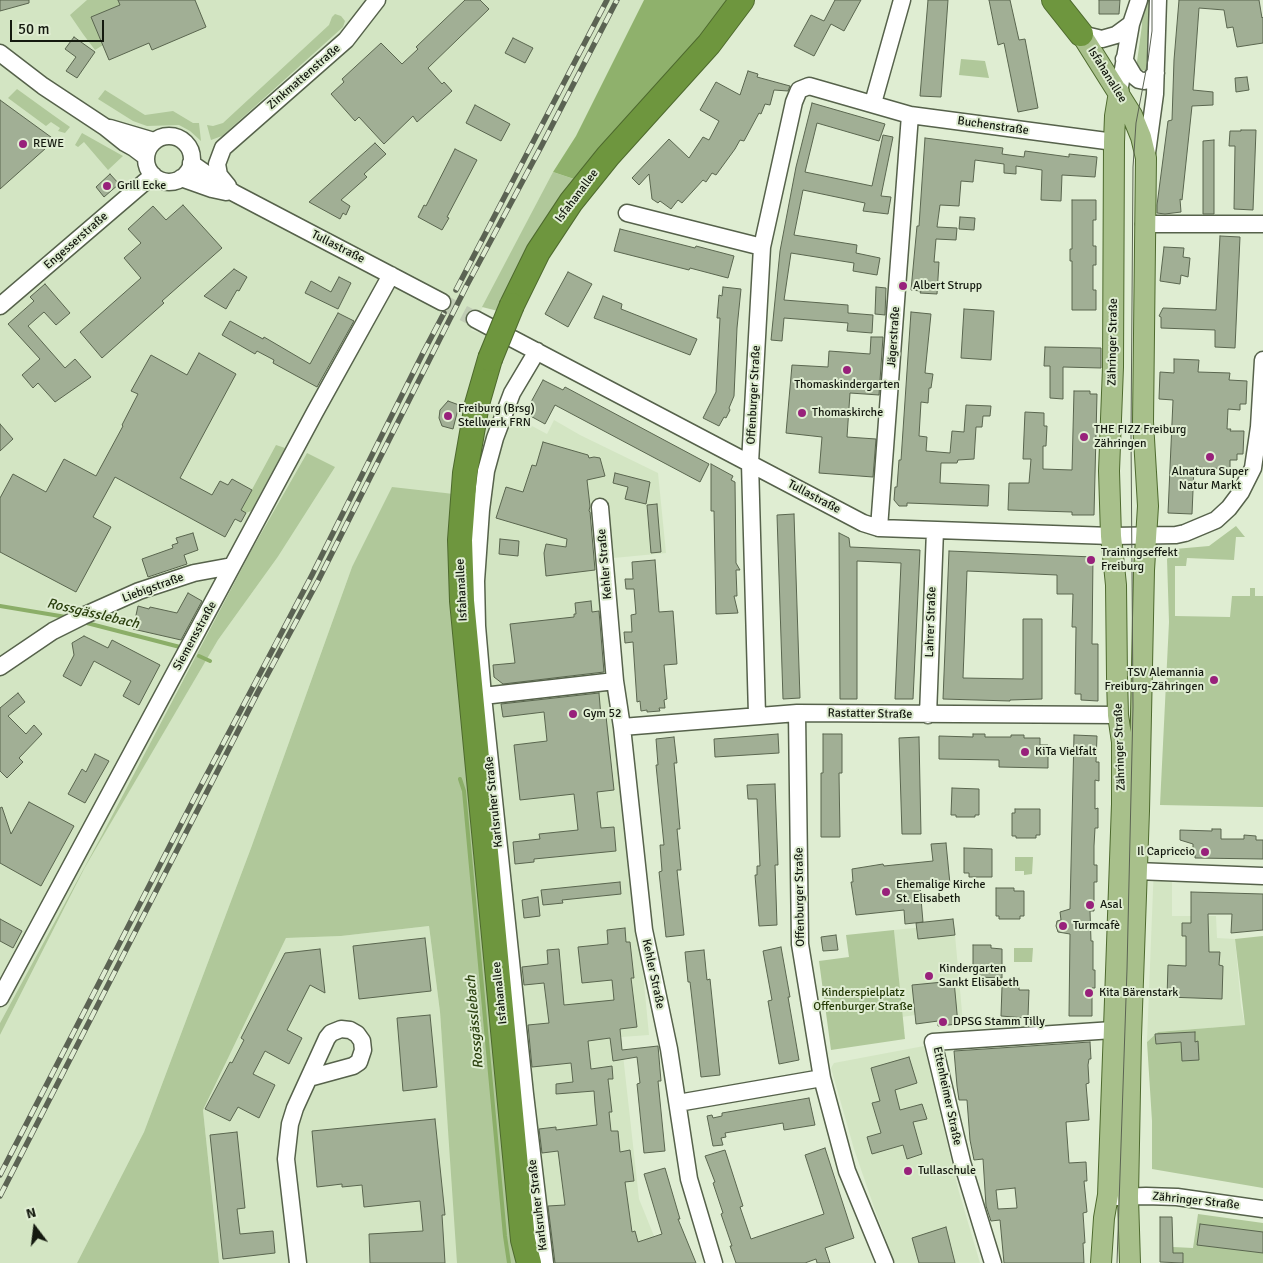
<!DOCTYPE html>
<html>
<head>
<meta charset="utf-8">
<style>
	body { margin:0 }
	#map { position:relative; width:1263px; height:1263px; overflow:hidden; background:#dfedd2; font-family:Signika,sans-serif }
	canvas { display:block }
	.north { position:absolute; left:10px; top:1203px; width:50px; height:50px; -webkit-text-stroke:4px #dfedd2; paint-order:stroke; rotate:345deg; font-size:14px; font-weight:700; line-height:20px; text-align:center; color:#14190f }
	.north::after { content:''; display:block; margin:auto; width:18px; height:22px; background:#14190f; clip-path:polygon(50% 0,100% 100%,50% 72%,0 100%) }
	.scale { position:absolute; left:10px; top:20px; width:94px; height:22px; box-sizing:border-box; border:2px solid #14190f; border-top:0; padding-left:6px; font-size:15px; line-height:18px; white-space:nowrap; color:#14190f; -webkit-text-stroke:4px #dfedd2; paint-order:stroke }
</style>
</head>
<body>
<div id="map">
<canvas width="1263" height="1263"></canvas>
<div class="north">N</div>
<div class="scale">50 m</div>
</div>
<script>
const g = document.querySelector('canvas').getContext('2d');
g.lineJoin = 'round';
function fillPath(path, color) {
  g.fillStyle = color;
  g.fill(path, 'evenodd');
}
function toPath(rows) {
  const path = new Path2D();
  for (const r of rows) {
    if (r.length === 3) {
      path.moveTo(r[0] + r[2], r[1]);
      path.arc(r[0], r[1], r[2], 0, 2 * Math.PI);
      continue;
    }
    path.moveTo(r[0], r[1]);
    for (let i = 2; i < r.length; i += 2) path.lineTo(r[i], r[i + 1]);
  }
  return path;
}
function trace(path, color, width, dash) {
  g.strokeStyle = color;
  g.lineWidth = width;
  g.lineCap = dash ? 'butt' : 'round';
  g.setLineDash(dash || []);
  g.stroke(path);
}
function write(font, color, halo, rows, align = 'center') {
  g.font = font + ' Signika,sans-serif';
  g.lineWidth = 4;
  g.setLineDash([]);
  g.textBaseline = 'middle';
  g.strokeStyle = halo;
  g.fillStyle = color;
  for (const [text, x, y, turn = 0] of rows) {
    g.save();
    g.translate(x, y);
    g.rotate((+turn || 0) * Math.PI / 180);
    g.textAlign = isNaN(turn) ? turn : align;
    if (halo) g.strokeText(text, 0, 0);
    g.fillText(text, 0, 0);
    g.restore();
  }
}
fillPath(toPath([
	[0,0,644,0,576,137,553,172,471,330,487,335,470,384,457,446,454,494,410,490,352,567,251,848,144,1132,77,1263,0,1263,0,1035,76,885,0,1023],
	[307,453,277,558,218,640,94,851,249,554],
	[487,402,547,434,554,420,580,435,658,473,666,553,603,559,649,1035,621,1037,639,1199,665,1263,537,1263,471,502],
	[1154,865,1172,866,1172,916,1216,916,1217,938,1235,939,1241,1006,1245,1025,1158,1032,1147,1042],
	[954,924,963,1023,938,1026,937,1021,916,1024,915,1015,902,1017,894,930],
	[429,926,440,1012,451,1162,465,1263,219,1263,203,1110,286,938,341,936],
	[924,1046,959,1192,980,1263,895,1263,875,1210,854,1149,831,1068,834,1063]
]), '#d3e5c3');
fillPath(toPath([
	[87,0,118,0,120,5,103,45,95,50,83,34,70,15],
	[1143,0,1154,0,1148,71,1136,69,1142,25],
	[335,14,341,16,345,21,343,27,222,136,211,140,207,125,213,126,223,123,329,25,332,17],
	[961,59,985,61,989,78,959,75],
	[17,89,53,115,70,127,65,133,58,131,60,128,51,122,46,126,8,98],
	[105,90,145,115,173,111,193,123,199,123,201,141,190,131,179,125,147,126,133,121,98,99],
	[82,133,123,156,108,170,84,142,78,147,75,145],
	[553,172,577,180,498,311,482,307],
	[276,445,285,448,251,511,246,513,241,510],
	[307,453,335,467,277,558,218,640,85,867,0,1035,0,1023,102,835,251,551],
	[392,487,454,494,519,1263,457,1263,440,1012,429,926,341,936,286,938,203,1110,219,1263,77,1263,144,1132,251,848,352,567],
	[1236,526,1245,537,1236,537,1234,560,1187,558,1186,566,1175,566,1175,616,1230,617,1232,596,1250,596,1250,588,1255,588,1255,596,1263,596,1263,807,1160,805,1169,622,1167,559,1175,549,1209,546],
	[1015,857,1033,857,1032,874,1024,875,1024,871,1015,871],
	[894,930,905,1039,831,1050,819,961,849,957,846,935],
	[1263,936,1263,1188,1152,1169,1152,1121,1147,1042,1158,1032,1245,1025,1235,939],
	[1014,948,1033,948,1032,962,1014,962],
	[1198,1214,1263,1223,1263,1263,1183,1263,1183,1253,1173,1253,1173,1247,1193,1248]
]), '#b0c89a');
fillPath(toPath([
	[644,0,731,0,577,180,553,172,576,136]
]), '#8fb16c');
trace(toPath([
	[0,606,66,617],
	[83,622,180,647],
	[199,656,210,661],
	[460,779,464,791,505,1236,509,1263]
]), '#8bae68', 4);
const building = toPath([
	[0,0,29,0,29,3,0,11,0,0],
	[118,0,195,0,206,27,152,50,149,43,109,60,91,17,120,5,118,0],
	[465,0,480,0,489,9,428,68,442,84,444,82,452,91,417,122,413,116,384,144,359,117,355,121,331,94,344,82,342,79,381,43,402,64,418,49,416,47,465,0],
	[835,0,861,0,844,31,831,24,814,56,794,46,811,15,824,21,835,0],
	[928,0,948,0,941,97,920,96,928,0],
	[989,0,1010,0,1019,40,1025,39,1038,108,1018,112,1004,43,998,45,989,0],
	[1099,0,1120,0,1119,14,1099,14,1099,0],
	[1179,0,1259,0,1262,18,1263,17,1263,43,1237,47,1233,27,1227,28,1224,10,1199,8,1193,90,1213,92,1213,105,1192,106,1182,200,1180,199,1181,212,1165,214,1157,213,1157,205,1168,121,1172,120,1174,60,1179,0],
	[74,37,95,52,77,78,66,71,76,57,65,49,74,37],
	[513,38,533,48,525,63,505,53,513,38],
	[748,71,758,74,757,77,790,86,788,91,774,90,770,105,765,104,761,114,759,113,744,141,740,140,735,149,716,175,712,173,706,182,703,180,682,203,678,200,671,209,660,201,658,203,652,199,649,174,639,185,632,178,669,139,689,158,703,137,709,140,719,121,700,110,716,82,740,95,748,71],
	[1247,77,1249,90,1236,92,1235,78,1247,77],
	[0,100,55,140,0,189,0,100],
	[812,103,885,124,879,141,817,123,805,172,872,186,883,135,893,137,881,196,891,197,888,214,863,211,865,203,803,190,794,235,857,245,856,253,880,258,877,275,853,271,854,263,791,253,784,300,848,305,848,313,873,315,872,333,847,331,848,323,784,318,782,341,771,340,780,251,796,167,812,103],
	[475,105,510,124,501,141,466,123,475,105],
	[1241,130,1256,130,1253,210,1234,209,1235,146,1229,146,1230,131,1241,131,1241,130],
	[925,138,1003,148,1002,154,1024,157,1025,151,1069,157,1069,154,1097,157,1095,177,1062,175,1061,201,1041,200,1042,170,1016,166,1016,174,1004,173,1004,164,975,160,973,182,961,181,959,206,940,205,937,227,957,228,956,240,936,239,934,262,939,262,937,294,920,293,921,291,911,290,917,226,919,226,925,138],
	[1214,140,1214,214,1203,214,1203,141,1214,140],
	[375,143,386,154,364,174,367,177,341,200,350,206,346,215,343,213,340,219,309,202,375,143],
	[455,149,477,160,447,217,449,218,442,230,418,217,424,205,426,206,455,149],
	[110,174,119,184,104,197,96,187,110,174],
	[1072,200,1096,200,1096,220,1093,220,1093,246,1096,246,1096,265,1093,265,1093,290,1096,290,1096,310,1072,310,1072,261,1070,261,1070,249,1072,249,1072,200],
	[183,205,222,248,162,301,164,303,102,358,80,332,141,278,124,258,141,243,128,229,153,206,166,220,183,205],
	[960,217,975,218,974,230,959,229,960,217],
	[620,229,695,248,696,246,734,256,728,278,690,268,689,270,614,251,620,229],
	[1220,236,1240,237,1235,348,1215,347,1215,330,1161,328,1161,317,1159,316,1163,308,1216,310,1220,236],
	[1164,247,1184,248,1183,257,1190,258,1188,277,1181,275,1180,284,1160,281,1164,247],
	[234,269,247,277,239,291,237,290,226,309,204,296,234,269],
	[568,272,592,284,568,327,545,314,568,272],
	[339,277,351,283,338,309,305,293,311,281,331,292,339,277],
	[45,284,70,313,56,325,44,312,28,326,65,368,75,359,91,377,55,402,38,383,33,388,22,375,40,359,8,324,34,301,30,297,45,284],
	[723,287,741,289,737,328,734,396,729,408,730,410,726,418,724,417,719,426,703,418,716,392,720,318,717,318,719,295,722,296,723,287],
	[876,287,886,288,885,315,875,314,876,287],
	[603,296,622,304,621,309,697,339,690,355,594,318,603,296],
	[964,309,994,311,991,360,961,358,964,309],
	[911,312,931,314,925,373,933,374,931,388,929,388,928,403,921,402,919,436,927,437,926,451,950,453,952,431,964,432,966,405,991,406,990,416,983,416,982,427,976,427,974,459,958,460,957,463,941,463,940,483,989,485,988,506,907,503,907,506,899,506,894,500,895,487,897,487,899,460,901,460,911,312],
	[338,313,354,321,317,387,273,363,274,360,257,351,255,354,222,335,230,321,263,339,264,337,310,364,338,313],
	[871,337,883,337,879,395,850,393,847,437,876,439,873,477,819,473,822,437,786,433,792,365,828,367,829,351,870,354,871,337],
	[1045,347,1101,348,1101,368,1063,367,1063,399,1050,398,1050,366,1044,366,1045,347],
	[199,353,236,374,180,478,212,495,220,481,228,485,232,479,252,490,241,510,246,513,241,522,235,519,225,537,115,477,93,517,111,527,76,592,0,552,0,498,13,474,46,492,64,459,96,476,123,426,122,425,138,394,131,391,151,355,187,375,199,353],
	[1174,359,1199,360,1198,372,1230,373,1229,380,1247,381,1246,404,1240,404,1240,410,1228,409,1227,429,1231,429,1230,431,1244,431,1243,454,1237,454,1237,460,1230,460,1230,469,1194,467,1192,514,1168,513,1173,400,1159,399,1160,372,1174,373,1174,359],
	[543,380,563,390,565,387,709,464,700,482,555,405,545,424,525,413,543,380],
	[1074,391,1090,391,1090,394,1097,394,1094,515,1072,515,1072,512,1008,510,1009,483,1029,483,1031,459,1023,459,1025,412,1044,413,1044,426,1047,426,1046,446,1043,446,1043,469,1072,470,1074,391],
	[448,401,459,405,453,429,442,426,439,418,440,410,448,401],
	[0,424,13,439,0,451,0,424],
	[543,442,588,455,589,458,594,457,600,458,605,476,587,480,590,506,589,511,590,512,595,570,546,576,544,553,546,544,566,547,567,539,496,518,506,487,523,492,532,465,536,466,543,442],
	[711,464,733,476,731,480,735,482,736,563,740,570,736,570,737,596,734,596,738,613,716,614,714,511,711,511,711,464],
	[615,473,650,482,646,504,625,499,628,487,613,483,615,473],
	[657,504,661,552,651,553,647,505,657,504],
	[794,514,800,698,783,699,777,515,794,514],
	[193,533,198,550,184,555,187,564,148,577,142,559,173,548,172,545,178,543,176,538,193,533],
	[839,533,849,538,850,547,920,550,913,699,895,699,901,563,857,561,857,699,840,699,839,533],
	[500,539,519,541,518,556,499,554,500,539],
	[949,551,1093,557,1092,644,1098,644,1098,701,1081,700,1081,694,1075,694,1076,627,1072,627,1073,594,1057,594,1057,575,967,571,963,678,1023,679,1023,619,1042,619,1042,699,1010,700,1010,701,943,699,949,551],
	[655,560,659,612,673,611,677,664,664,665,667,699,664,700,665,708,659,708,660,711,647,712,647,710,641,711,640,701,637,702,633,642,625,643,624,632,632,632,631,615,636,614,634,589,626,589,625,579,633,579,632,562,655,560],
	[188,593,202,601,181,640,133,629,138,606,149,609,150,607,177,613,188,593],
	[591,601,592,612,599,611,604,672,503,684,494,677,493,665,515,663,510,624,574,617,574,614,576,614,575,603,591,601],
	[84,636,108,648,112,640,160,665,139,705,123,696,131,681,94,661,81,686,63,676,74,655,72,643,84,636],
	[18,693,25,702,8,716,26,734,34,725,42,734,19,758,23,762,7,778,0,771,0,708,18,693],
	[599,693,601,717,606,716,614,790,597,792,601,828,614,827,616,851,534,859,534,862,515,864,513,842,540,839,539,834,578,830,574,794,520,800,514,745,547,741,544,712,503,717,501,704,599,693],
	[778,734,779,753,715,757,714,739,778,734],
	[823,734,842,734,842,773,839,773,840,837,821,837,821,773,823,773,823,734],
	[973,734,985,734,985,737,1011,737,1011,735,1024,735,1024,738,1040,738,1040,745,1048,745,1048,768,999,767,999,760,939,759,939,736,973,737,973,734],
	[1074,735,1097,736,1096,762,1099,762,1099,781,1095,780,1095,809,1098,808,1098,828,1095,828,1094,846,1094,865,1097,865,1097,882,1094,882,1094,911,1090,911,1091,941,1093,941,1093,970,1095,970,1095,988,1092,988,1092,1016,1069,1016,1070,934,1058,932,1056,926,1057,921,1061,920,1060,912,1070,909,1074,735],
	[674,737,677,763,674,763,680,829,677,829,681,870,677,870,684,935,666,937,659,872,662,871,660,845,664,845,656,765,658,765,656,739,674,737],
	[919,737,921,834,902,834,899,738,919,737],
	[95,754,109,761,85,803,68,794,82,769,86,772,95,754],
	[775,784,778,865,775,865,777,925,759,926,755,875,757,875,757,866,760,866,757,799,748,799,747,785,775,784],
	[952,788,979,789,979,815,975,815,975,817,956,817,956,815,951,815,952,788],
	[29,802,74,826,41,886,0,863,0,808,2,807,11,834,29,802],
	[1015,809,1040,809,1040,835,1036,835,1036,838,1016,838,1016,836,1012,836,1012,813,1015,813,1015,809],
	[1212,829,1221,829,1221,839,1244,839,1244,835,1256,836,1256,840,1263,840,1263,859,1195,858,1195,853,1193,853,1193,844,1180,840,1180,830,1212,831,1212,829],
	[946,843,950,884,920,887,923,922,905,924,904,910,856,915,851,882,853,882,852,869,883,864,884,866,933,861,931,844,946,843],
	[964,848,992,849,992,877,969,877,969,873,964,873,964,848],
	[620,882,621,894,562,900,563,903,543,905,541,890,620,882],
	[996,888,1014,888,1014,891,1024,891,1024,916,1020,916,1020,919,999,919,999,916,996,916,996,888],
	[1191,892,1263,894,1263,930,1231,933,1232,914,1208,914,1209,952,1220,952,1219,965,1223,966,1222,999,1167,997,1168,965,1186,966,1186,936,1182,936,1182,923,1191,923,1191,892],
	[538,897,540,916,524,918,522,900,538,897],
	[0,919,22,931,13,948,0,941,0,919],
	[953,919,955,935,918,939,916,923,953,919],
	[625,928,626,942,630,942,634,978,631,978,637,1027,620,1029,622,1050,658,1046,661,1081,658,1081,665,1151,644,1153,637,1084,640,1083,637,1057,613,1061,610,1038,588,1041,591,1069,612,1066,613,1079,608,1079,612,1112,609,1112,611,1131,618,1131,620,1152,630,1150,634,1181,625,1182,632,1232,635,1231,638,1242,662,1234,644,1174,665,1168,680,1219,678,1219,696,1263,555,1263,548,1206,565,1205,558,1151,542,1153,539,1129,556,1127,556,1130,597,1125,595,1105,594,1091,556,1094,556,1084,573,1082,571,1063,532,1067,528,1025,549,1023,544,983,524,985,522,967,548,964,547,950,559,949,564,1005,614,1000,612,980,582,983,578,947,608,944,607,930,625,928],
	[836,935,838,950,823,951,821,937,836,935],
	[425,938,431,991,359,999,353,946,425,938],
	[973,945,991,945,991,948,1002,949,1002,978,977,977,977,974,973,973,973,945],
	[781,947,790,997,788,997,799,1060,779,1064,768,1001,772,1000,763,951,781,947],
	[320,949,325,993,310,985,287,1030,302,1038,289,1064,265,1051,253,1074,275,1085,259,1118,238,1107,230,1121,205,1109,230,1062,232,1063,244,1040,241,1038,285,953,320,949],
	[704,950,707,980,710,979,720,1075,701,1077,690,982,688,982,685,952,704,950],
	[954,981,958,1024,938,1026,938,1021,916,1024,912,985,954,981],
	[1002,987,1019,987,1019,990,1029,990,1028,1017,1025,1017,1025,1018,1001,1016,1002,987],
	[430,1015,437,1087,403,1091,397,1018,430,1015],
	[1195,1032,1195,1042,1198,1041,1199,1060,1182,1061,1181,1042,1156,1044,1155,1034,1195,1032],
	[1090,1042,1091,1059,1089,1059,1088,1065,1089,1083,1086,1084,1089,1120,1066,1122,1069,1163,1086,1162,1087,1181,1084,1181,1087,1212,1083,1213,1085,1243,1083,1243,1084,1263,1004,1263,1000,1220,991,1221,986,1206,983,1159,974,1160,970,1140,967,1100,959,1100,957,1086,954,1051,1090,1042],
	[1015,1188,1017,1208,998,1209,996,1190,1015,1188],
	[909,1057,917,1083,895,1090,900,1110,922,1104,927,1119,913,1122,922,1154,907,1159,903,1145,872,1154,867,1137,881,1133,872,1103,880,1101,871,1068,909,1057],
	[809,1098,815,1125,784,1130,783,1123,725,1133,726,1137,721,1138,723,1145,713,1146,707,1116,712,1115,713,1118,722,1116,722,1113,809,1098],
	[435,1119,445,1215,442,1215,445,1263,370,1263,369,1234,423,1231,420,1201,364,1207,362,1185,342,1187,342,1184,317,1187,312,1131,435,1119],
	[237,1132,245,1208,237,1209,240,1234,273,1231,275,1253,223,1259,210,1135,237,1132],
	[825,1148,854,1238,825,1248,830,1263,817,1263,816,1259,805,1263,736,1263,730,1246,732,1246,721,1214,723,1213,713,1183,715,1182,705,1156,725,1150,743,1206,740,1207,751,1239,824,1214,805,1155,825,1148],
	[1160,1217,1172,1217,1173,1253,1183,1253,1183,1263,1160,1262,1160,1217],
	[1200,1224,1263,1232,1263,1253,1197,1245,1200,1224],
	[946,1227,955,1263,919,1263,912,1238,946,1227]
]);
fillPath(building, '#a1af95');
trace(building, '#5a664f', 1);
trace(toPath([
	[442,302,475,319]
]), '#c1cdb5', 16, [16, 8]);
const minor = toPath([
	[1081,34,1102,39,1116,35,1131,24],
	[0,53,43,86,105,127,125,143,134,148,146,157],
	[1124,59,1134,76,1139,80,1144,81,1149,80,1156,73],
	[1119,92,1131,24,1139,0],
	[873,103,902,0],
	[110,128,154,141],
	[169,159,23],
	[1147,153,1155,94,1158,0],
	[191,163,234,193,442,302],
	[181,178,212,189,226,192],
	[228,186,219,175,217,164,223,148,346,40,377,0],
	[627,213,762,247],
	[1144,224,1263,224],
	[0,306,153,175],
	[475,319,490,327],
	[513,339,863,523,879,528,1111,536,1176,535,1185,533,1216,520,1229,508,1241,492,1253,468,1259,427,1263,360],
	[537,351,512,393,495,438,486,471,481,510,476,581,477,626,483,696,525,1094,545,1263],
	[600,507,615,681,622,727,644,930,669,1049,689,1179,714,1263],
	[879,528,910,115],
	[0,667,53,631,83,616,139,591,194,573,232,566],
	[483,696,615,681],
	[797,713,800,944,822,1078,847,1171,885,1263],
	[757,715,750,463,762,247,794,102,799,90,809,86,910,115,1114,142],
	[928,715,935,530],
	[622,727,797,713,1118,715],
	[1136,871,1263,876],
	[0,998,315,412,391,275],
	[678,1103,822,1078],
	[1117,1197,1146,1196,1177,1197,1263,1209],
	[298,1263,286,1159,290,1124,295,1108,327,1038,331,1033,341,1029,350,1030,357,1034,362,1041,363,1050,359,1062,353,1066,309,1078],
	[993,1263,962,1162,933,1042,1113,1030]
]);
const major = toPath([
	[1081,34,1132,115,1141,137,1146,158,1143,422,1148,506,1144,570,1139,811,1131,1037,1128,1197,1130,1263],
	[1101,1263,1104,1218,1108,1195,1122,804,1122,742,1118,715,1117,677,1116,585,1111,536,1109,471,1113,367,1114,142,1115,116,1119,92]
]);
const highway = toPath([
	[1054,0,1081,34],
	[512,305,538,252,571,202,608,156,709,44,742,0],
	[490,359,477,404,465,473,460,540,462,601,523,1240,529,1263]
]);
trace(minor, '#56624b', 19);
trace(major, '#4e6a2e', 22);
trace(highway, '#4e6a2e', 26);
trace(minor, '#fff', 16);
trace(major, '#a8c08b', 20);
trace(highway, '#6e963e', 24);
trace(toPath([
	[1117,1263,1127,969,1133,707,1131,436,1133,167,1136,123,1148,60,1152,31,1152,0]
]), '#5b6353', 1);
const rail = toPath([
	[456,290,607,0],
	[0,1175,196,795,312,575,423,353,444,313],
	[0,1196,258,692,318,581,467,285,542,145,617,0]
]);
trace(rail, '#5b6353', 5.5);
trace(rail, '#dfedd2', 4, [11]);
const highwayBridge = toPath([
	[490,359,512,305]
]);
trace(highwayBridge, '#4e6a2e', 26, []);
trace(highwayBridge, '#6e963e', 24);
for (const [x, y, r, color] of [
	[23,144,5,"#98217b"],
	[107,186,5,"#98217b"],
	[903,286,5,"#98217b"],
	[847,370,5,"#98217b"],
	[802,413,5,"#98217b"],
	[448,416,5,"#98217b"],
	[1084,437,5,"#98217b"],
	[1210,457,5,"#98217b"],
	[1091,560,5,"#98217b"],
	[1214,680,5,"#98217b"],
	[573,714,5,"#98217b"],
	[1025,752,5,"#98217b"],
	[1205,852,5,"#98217b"],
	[886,892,5,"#98217b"],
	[1090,905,5,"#98217b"],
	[1063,926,5,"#98217b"],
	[929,976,5,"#98217b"],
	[1089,993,5,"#98217b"],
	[943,1022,5,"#98217b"],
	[908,1171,5,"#98217b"]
]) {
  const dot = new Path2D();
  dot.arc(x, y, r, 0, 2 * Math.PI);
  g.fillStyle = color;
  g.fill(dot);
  trace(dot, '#dfedd2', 2);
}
write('12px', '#14190f', '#dfedd2', [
	["Isfahanallee",1107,75,58],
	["Zinkmattenstraße",304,77,-41],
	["Buchenstraße",993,126,8],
	["Isfahanallee",577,196,-53],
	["Engesserstraße",76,241,-41],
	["Tullastraße",338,247,27],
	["Jägerstraße",894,337,-86],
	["Zähringer Straße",1113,342,-89],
	["Offenburger Straße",754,395,-87],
	["Tullastraße",814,497,28],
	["Kehler Straße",605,564,-95],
	["Liebigstraße",153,588,-20],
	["Isfahanallee",462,590,-93],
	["Lahrer Straße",931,622,-88],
	["Siemensstraße",195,636,-61],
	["Rastatter Straße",870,714,1],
	["Zähringer Straße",1120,747,-92],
	["Karlsruher Straße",494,802,-96],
	["Offenburger Straße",800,897,-91],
	["Kehler Straße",653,974,78],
	["Isfahanallee",500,993,-96],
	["Ettenheimer Straße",947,1096,78],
	["Zähringer Straße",1196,1201,6],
	["Karlsruher Straße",538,1205,-97]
]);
write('12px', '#14190f', '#dfedd2', [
	["REWE",33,144],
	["Grill Ecke",117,186],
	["Albert Strupp",913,286],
	["Thomaskindergarten",847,385,"center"],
	["Freiburg (Brsg)",458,409],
	["Stellwerk FRN",458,423],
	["Thomaskirche",812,413],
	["THE FIZZ Freiburg",1094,430],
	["Zähringen",1094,444],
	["Alnatura Super",1210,472,"center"],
	["Natur Markt",1210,486,"center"],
	["Trainingseffekt",1101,553],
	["Freiburg",1101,567],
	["TSV Alemannia",1204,673,"right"],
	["Freiburg-Zähringen",1204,687,"right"],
	["Gym 52",583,714],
	["KiTa Vielfalt",1035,752],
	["Il Capriccio",1195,852,"right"],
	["Ehemalige Kirche",896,885],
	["St. Elisabeth",896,899],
	["Asal",1100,905],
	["Turmcafè",1073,926],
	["Kindergarten",939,969],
	["Sankt Elisabeth",939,983],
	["Kita Bärenstark",1099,993],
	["DPSG Stamm Tilly",953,1022],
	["Tullaschule",918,1171]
], 'left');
write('12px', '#243905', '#dfedd2', [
	["Kinderspielplatz",863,993],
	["Offenburger Straße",863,1007]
]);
write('italic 14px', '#2a3f0d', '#dfedd2', [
	["Rossgässlebach",93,614,13],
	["Rossgässlebach",475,1022,-95]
]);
</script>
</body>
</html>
